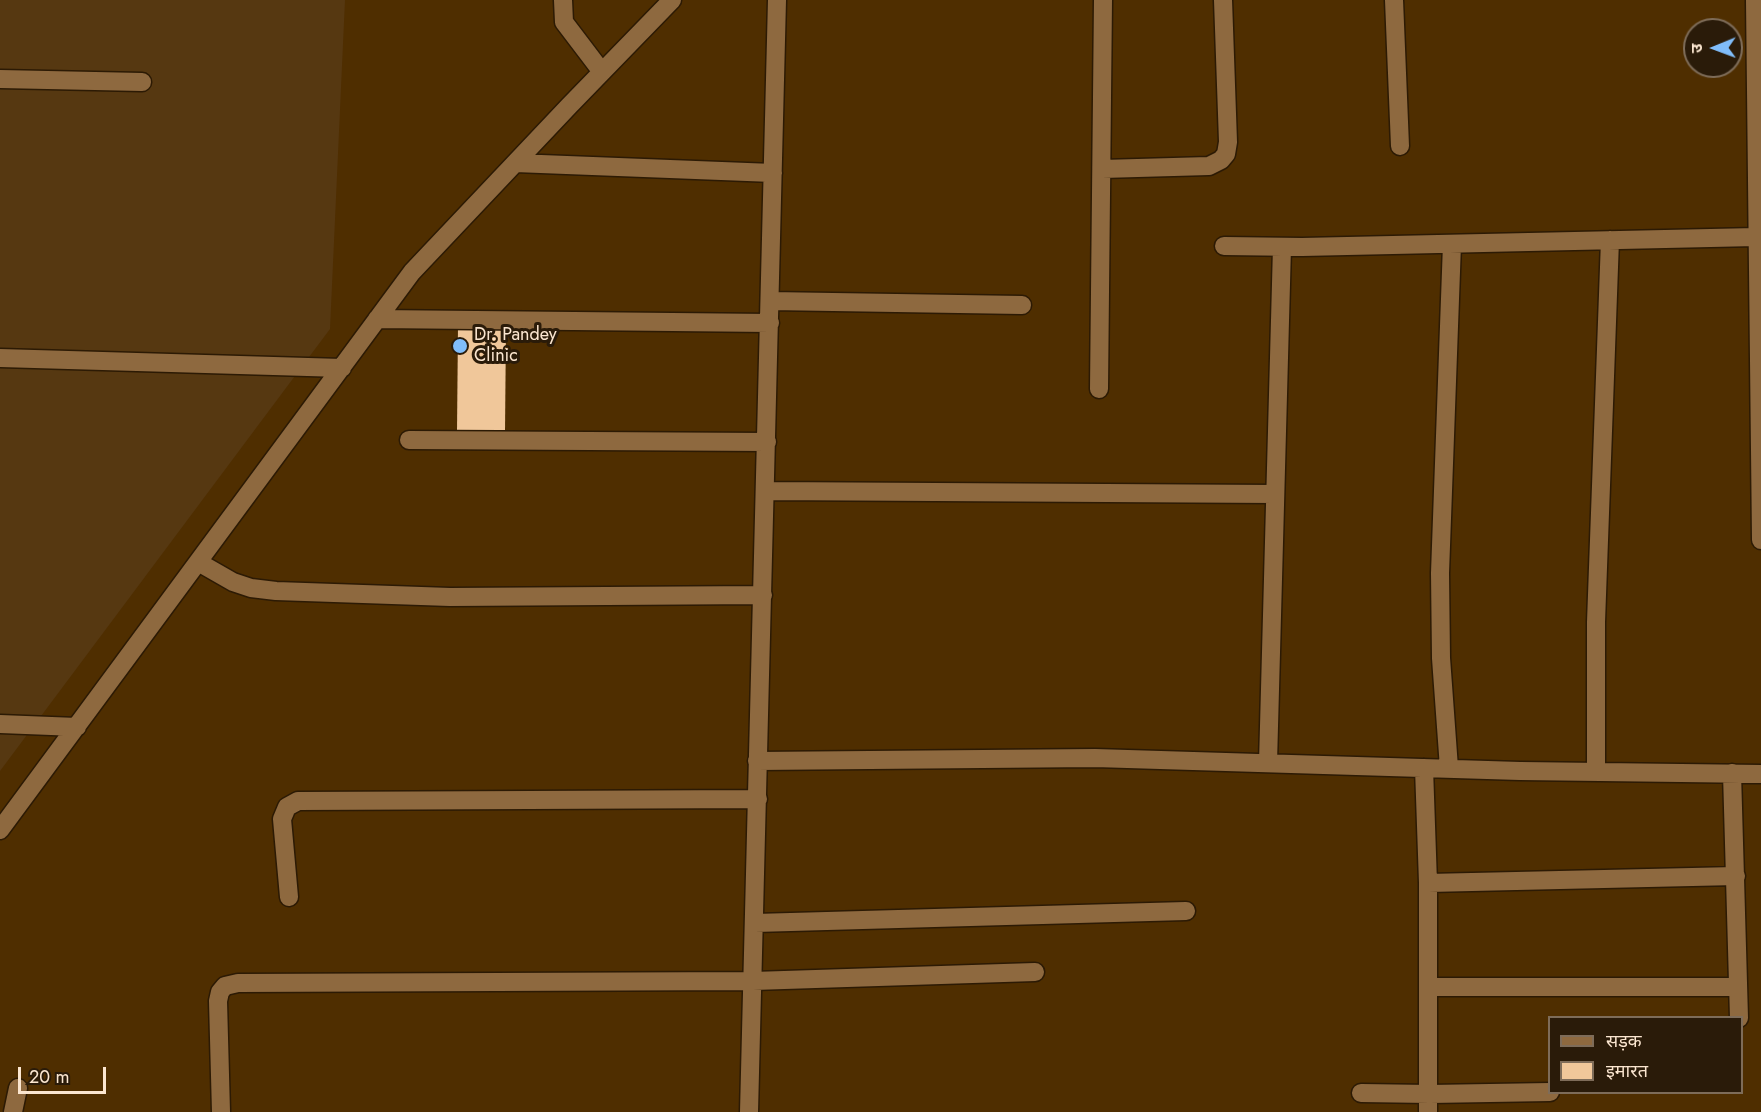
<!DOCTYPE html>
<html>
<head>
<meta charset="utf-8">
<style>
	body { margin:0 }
	#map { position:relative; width:1761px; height:1112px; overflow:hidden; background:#4f2e00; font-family:Jost,"Noto Sans Devanagari",sans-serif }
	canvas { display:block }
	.legend { position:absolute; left:1548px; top:1016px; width:195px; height:78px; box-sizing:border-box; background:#2a1b09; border:2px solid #7e6c59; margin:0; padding:8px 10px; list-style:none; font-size:18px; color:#fbe6d0 }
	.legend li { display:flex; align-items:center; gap:12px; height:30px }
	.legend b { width:30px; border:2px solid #7e6c59 }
	.north { position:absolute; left:1683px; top:18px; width:60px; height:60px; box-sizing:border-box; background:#2a1b09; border:2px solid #7e6c59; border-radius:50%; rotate:269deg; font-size:16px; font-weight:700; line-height:24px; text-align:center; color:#fbe6d0 }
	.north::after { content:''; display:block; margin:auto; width:21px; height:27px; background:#80bdfa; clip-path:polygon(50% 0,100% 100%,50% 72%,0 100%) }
	.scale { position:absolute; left:18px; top:1067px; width:88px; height:27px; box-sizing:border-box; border:3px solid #fbe6d0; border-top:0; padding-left:8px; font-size:18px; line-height:21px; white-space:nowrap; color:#fbe6d0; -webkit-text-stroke:4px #2a1b09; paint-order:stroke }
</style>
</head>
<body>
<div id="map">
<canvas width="1761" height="1112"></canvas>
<ul class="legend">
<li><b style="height:8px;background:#8e693f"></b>सड़क</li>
<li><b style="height:16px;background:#f0c79a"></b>इमारत</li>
</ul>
<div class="north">उ</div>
<div class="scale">20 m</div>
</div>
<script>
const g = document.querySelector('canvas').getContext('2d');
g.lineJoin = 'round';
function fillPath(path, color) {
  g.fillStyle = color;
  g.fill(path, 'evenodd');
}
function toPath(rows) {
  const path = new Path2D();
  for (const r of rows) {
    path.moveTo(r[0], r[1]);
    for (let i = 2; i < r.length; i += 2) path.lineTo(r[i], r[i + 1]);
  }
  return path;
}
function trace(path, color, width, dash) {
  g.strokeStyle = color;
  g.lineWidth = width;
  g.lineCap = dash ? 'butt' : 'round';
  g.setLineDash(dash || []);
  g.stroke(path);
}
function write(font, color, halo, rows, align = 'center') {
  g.font = font + ' Jost,sans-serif';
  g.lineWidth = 6;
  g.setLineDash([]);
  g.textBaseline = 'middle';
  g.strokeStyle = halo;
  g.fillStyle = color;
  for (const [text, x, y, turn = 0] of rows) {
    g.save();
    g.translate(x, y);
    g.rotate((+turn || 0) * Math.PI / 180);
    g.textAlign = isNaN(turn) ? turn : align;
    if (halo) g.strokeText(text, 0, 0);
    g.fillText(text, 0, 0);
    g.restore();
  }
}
fillPath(toPath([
	[0,0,345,0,330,329,0,771]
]), '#563811');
fillPath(toPath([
	[458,326,506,326,505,431,457,431]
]), '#f0c79a');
const minor = toPath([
	[563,0,564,22,602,72],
	[1394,0,1400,146],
	[1755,0,1761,540],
	[0,79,142,82],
	[515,163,773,173],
	[1102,169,1209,166,1221,160,1226,154,1228,142,1223,0],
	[1224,246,1302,247,1756,237],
	[770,301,1022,305],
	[377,319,770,323],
	[0,358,342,368],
	[1099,389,1103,0],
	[409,440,767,442],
	[766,491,1275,494],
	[198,562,233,582,251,588,276,591,450,597,763,595],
	[0,724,77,727],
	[757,761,1095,758,1520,771,1761,774],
	[1268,763,1282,247],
	[1424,768,1428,883,1428,1112],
	[1449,768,1441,658,1440,573,1452,244],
	[1596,772,1596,622,1610,240],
	[1732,773,1739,1018],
	[0,830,412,272,569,106,672,0],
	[1428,883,1736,876],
	[289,897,282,819,287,807,298,801,758,799],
	[755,923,1186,911],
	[1428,987,1738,987],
	[1361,1093,1430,1094,1550,1092],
	[13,1112,18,1088],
	[221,1112,218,1001,220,992,225,986,238,983,753,981,1035,972],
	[749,1112,777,0]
]);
trace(minor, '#2c1a04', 21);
trace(minor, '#8e693f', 18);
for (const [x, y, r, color] of [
	[460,346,8,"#80bdfa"]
]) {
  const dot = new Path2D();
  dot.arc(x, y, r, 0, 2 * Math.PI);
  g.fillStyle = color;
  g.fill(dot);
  trace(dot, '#2a1b09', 2);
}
write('18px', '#fbe6d0', '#2a1b09', [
	["Dr. Pandey",474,336],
	["Clinic",474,357]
], 'left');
</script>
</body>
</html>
